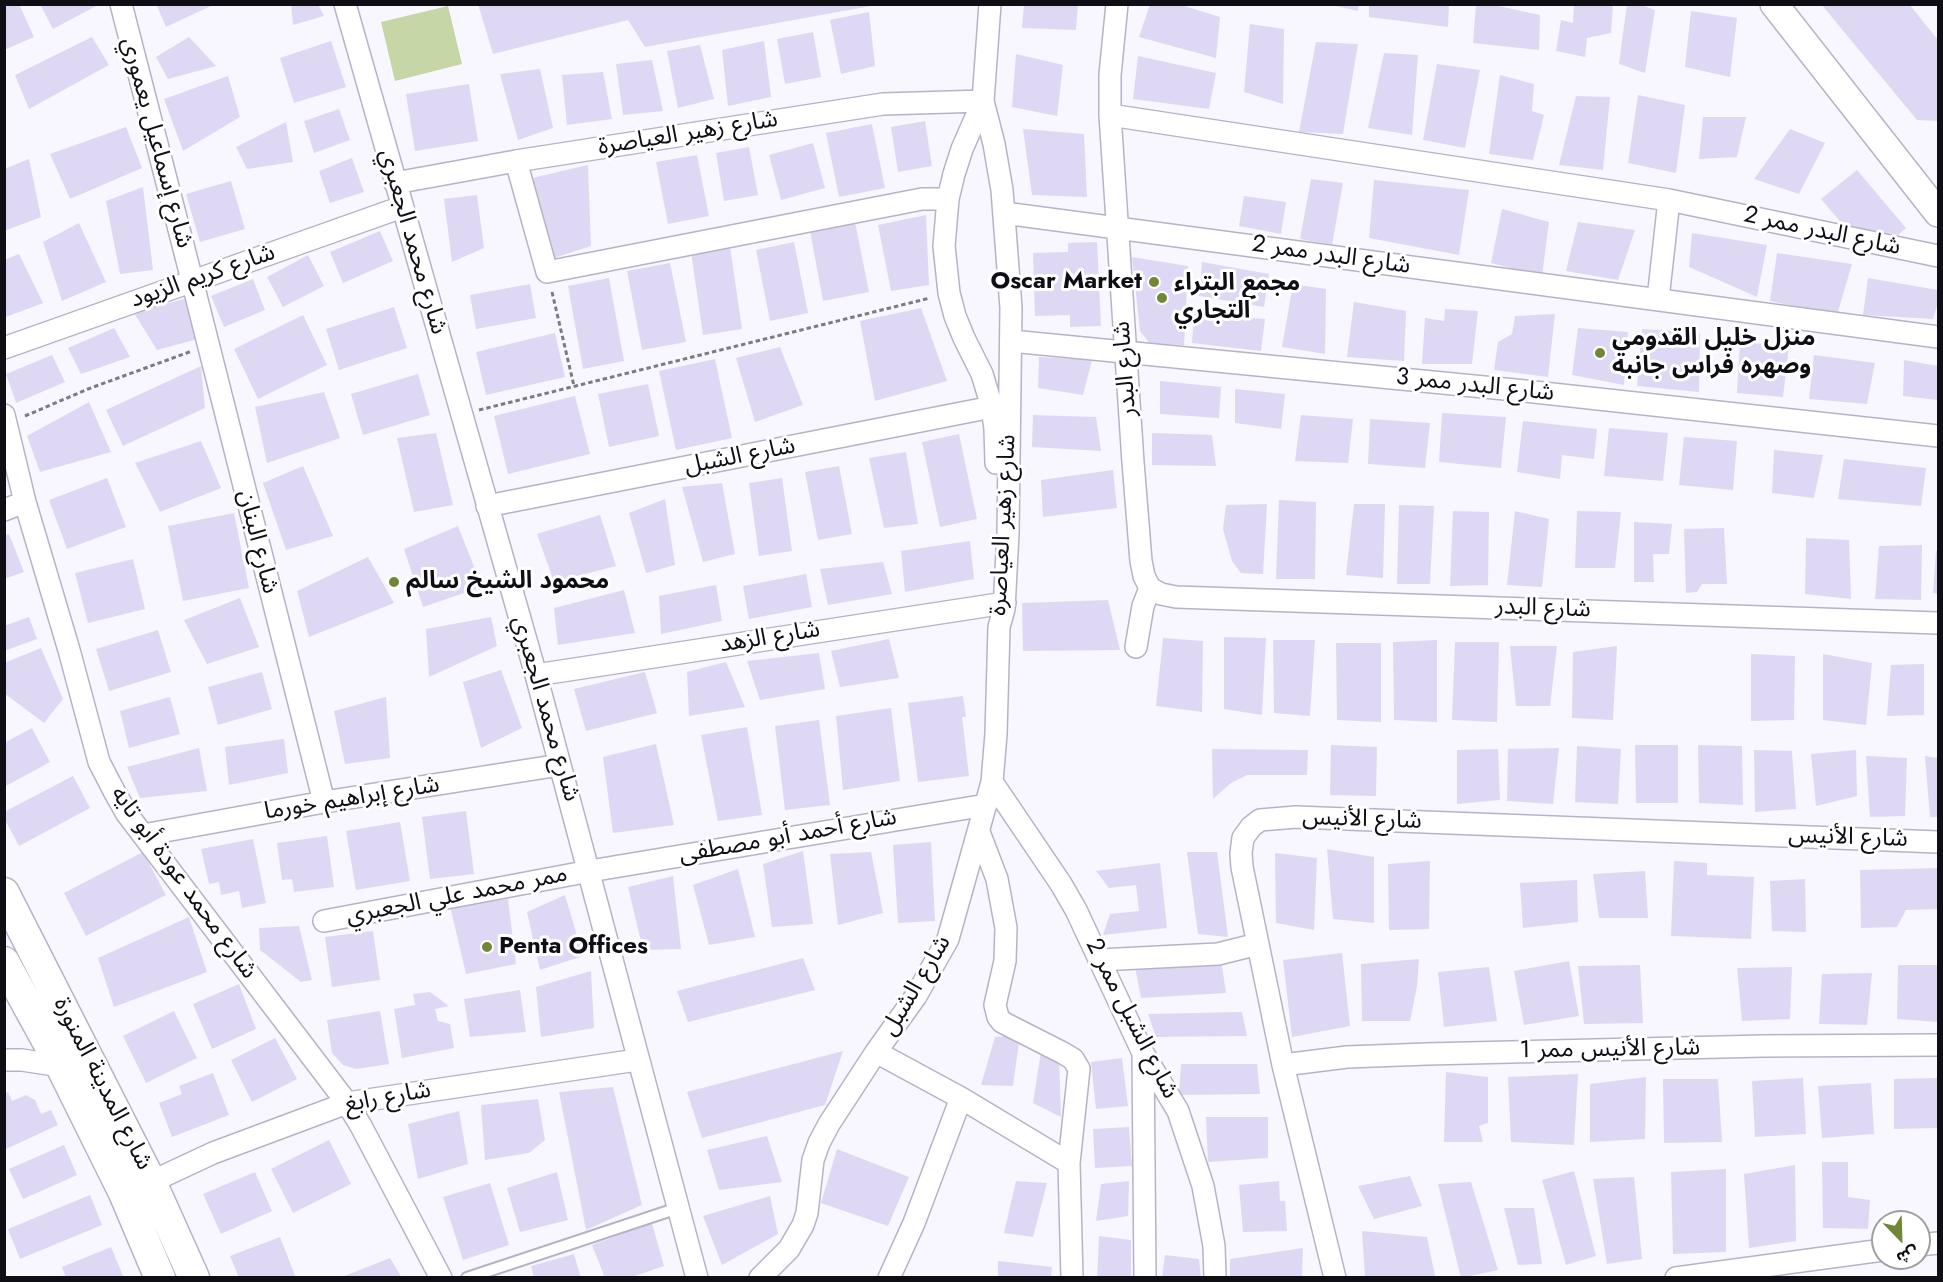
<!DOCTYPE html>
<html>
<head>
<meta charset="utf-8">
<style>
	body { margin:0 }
	#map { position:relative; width:1943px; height:1282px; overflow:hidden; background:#f8f6ff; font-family:Jost,"Noto Sans Arabic",sans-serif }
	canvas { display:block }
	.frame { position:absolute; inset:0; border:6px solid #100e15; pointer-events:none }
	.north { position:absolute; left:1871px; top:1210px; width:60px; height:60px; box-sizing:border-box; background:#fff; border:2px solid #9f9fa1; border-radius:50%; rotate:157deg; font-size:16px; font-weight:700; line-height:24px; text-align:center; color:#100e15 }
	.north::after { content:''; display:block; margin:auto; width:21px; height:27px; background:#728637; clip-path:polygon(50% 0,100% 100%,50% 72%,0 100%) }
</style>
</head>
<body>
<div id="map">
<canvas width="1943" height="1282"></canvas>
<div class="frame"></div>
<div class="north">ش</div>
</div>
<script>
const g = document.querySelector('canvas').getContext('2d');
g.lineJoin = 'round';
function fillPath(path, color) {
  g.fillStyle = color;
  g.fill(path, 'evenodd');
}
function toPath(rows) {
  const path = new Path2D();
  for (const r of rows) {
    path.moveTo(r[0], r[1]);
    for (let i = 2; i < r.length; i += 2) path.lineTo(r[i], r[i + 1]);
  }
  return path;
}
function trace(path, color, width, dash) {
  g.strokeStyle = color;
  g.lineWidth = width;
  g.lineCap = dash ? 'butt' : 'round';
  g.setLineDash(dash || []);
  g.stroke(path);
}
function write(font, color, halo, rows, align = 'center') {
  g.font = font + ' Jost,"Noto Sans Arabic",sans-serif';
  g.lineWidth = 6;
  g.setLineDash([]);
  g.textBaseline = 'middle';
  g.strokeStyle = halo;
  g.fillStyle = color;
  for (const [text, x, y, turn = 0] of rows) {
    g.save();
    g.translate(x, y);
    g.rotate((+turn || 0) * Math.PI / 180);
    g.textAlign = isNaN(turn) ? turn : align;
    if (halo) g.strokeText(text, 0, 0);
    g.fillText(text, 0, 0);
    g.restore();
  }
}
fillPath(toPath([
	[448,6,462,64,395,81,381,22]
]), '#c7d6a6');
fillPath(toPath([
	[4,4,19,4,34,37,4,50],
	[40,4,100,4,53,29],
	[156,4,215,4,166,27],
	[291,4,318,4,324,16,293,25],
	[478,4,871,4,871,6,645,47,628,20,493,54],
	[1024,4,1078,4,1076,30,1022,28],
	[1150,4,1178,4,1220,17,1216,58,1139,37],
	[1327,4,1359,4,1358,11],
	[1369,4,1449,4,1448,27,1369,17],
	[1476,4,1489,4,1540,15,1539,50,1473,43],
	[1574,4,1613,4,1611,33,1587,38,1585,57,1556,51,1561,20,1573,23],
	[1627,4,1638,4,1655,10,1645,73,1619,64],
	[1821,4,1909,4,1938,40,1938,121,1917,120],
	[1691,11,1737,18,1730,77,1685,67],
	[869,12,875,66,841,74,830,20],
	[1250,24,1284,29,1283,104,1244,92],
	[813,32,821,77,785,84,777,39],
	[92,37,109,65,29,109,15,75],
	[189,37,216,66,168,79,156,57],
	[331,41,346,87,294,103,280,58],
	[764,41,771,97,728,106,722,50],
	[1316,42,1358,44,1343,134,1299,132],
	[700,45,714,99,678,108,667,51],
	[1384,53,1418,55,1412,135,1368,128],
	[1016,54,1063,65,1057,116,1012,107],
	[1138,56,1216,73,1209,109,1133,99],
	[652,60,663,111,623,115,616,64],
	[1437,64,1480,70,1465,148,1423,140],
	[540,69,553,128,518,140,500,74],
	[603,72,612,119,567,125,562,75],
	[1500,75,1534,84,1532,111,1544,115,1533,160,1489,154],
	[228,76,240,117,183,151,164,99],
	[469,84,478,141,415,151,406,94],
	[1638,95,1685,105,1676,173,1628,163],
	[1576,96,1610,97,1603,170,1559,165],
	[339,109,350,140,314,153,304,121],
	[1703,117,1746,117,1737,157,1699,159],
	[925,121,932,166,898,172,891,127],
	[286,122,293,162,247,169,236,147],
	[872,124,885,188,839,197,826,133],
	[126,127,142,168,70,199,50,154],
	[1023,129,1084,134,1087,197,1032,195],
	[1790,129,1825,143,1799,194,1754,179],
	[813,143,825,188,781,200,769,155],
	[749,147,758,195,724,201,716,153],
	[697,155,709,216,668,224,656,162],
	[352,158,364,192,330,203,319,171],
	[29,159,41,217,4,231,4,169],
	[588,165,591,246,548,260,528,179],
	[1857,170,1906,228,1898,235,1843,225,1821,199],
	[1311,179,1343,183,1332,245,1300,239],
	[1374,180,1469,190,1459,255,1369,238],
	[231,181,245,229,200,242,186,194],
	[143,187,153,270,120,274,106,201],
	[477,195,484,248,452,262,444,199],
	[1244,196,1286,202,1281,234,1239,226],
	[1502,209,1549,222,1542,276,1491,263],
	[926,215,929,285,891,291,878,225],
	[855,222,869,292,823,301,810,231],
	[1578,222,1635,230,1618,280,1566,271],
	[79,223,106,282,62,301,43,242],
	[380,231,393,261,343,283,330,252],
	[1692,233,1767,245,1757,297,1689,267],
	[794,242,808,313,770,321,756,250],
	[1097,242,1101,326,1070,327,1070,315,1035,316,1033,253,1068,252,1068,243],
	[730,246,742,329,703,335,691,252],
	[1777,253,1852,264,1837,315,1770,301],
	[19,254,43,303,6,317,4,260],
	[308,255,324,286,283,307,267,277],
	[1132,257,1188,266,1184,345,1150,344,1140,331],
	[1202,262,1269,274,1264,307,1199,296],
	[670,263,686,342,642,350,627,271],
	[609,278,624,361,583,369,568,286],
	[1868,278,1938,290,1938,303,1933,319,1863,315],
	[253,279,265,310,224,327,211,296],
	[530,284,536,318,476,329,470,295],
	[1293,284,1326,289,1325,354,1282,347],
	[187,298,198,339,157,350,134,313],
	[1354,302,1406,311,1404,361,1347,357],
	[394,307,407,348,339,370,326,329],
	[921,308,947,381,875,401,860,321],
	[1445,309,1478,311,1472,364,1422,364,1425,318,1444,321],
	[1194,314,1265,319,1261,351,1192,343],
	[1555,314,1548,377,1494,370,1498,342,1512,334,1515,316],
	[303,315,327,365,258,399,234,349],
	[114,328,130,357,81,374,68,348],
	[1578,328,1628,332,1624,385,1572,375],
	[1642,329,1700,333,1699,392,1637,386],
	[555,333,565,377,486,395,476,352],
	[1740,342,1789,346,1783,397,1737,393],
	[780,347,803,405,755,422,736,358],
	[52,355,65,382,16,403,6,374],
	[1814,355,1875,363,1867,404,1809,399],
	[1039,357,1092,360,1083,395,1038,388],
	[715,359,732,438,676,450,659,371],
	[1904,360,1938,366,1938,400,1903,396],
	[201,366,205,408,123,446,106,410],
	[418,374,430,415,363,435,351,394],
	[1160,381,1221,387,1219,418,1160,414],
	[648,384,659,436,609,447,598,394],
	[1235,389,1285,394,1281,429,1235,423],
	[324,392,340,438,267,463,255,407],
	[575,396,590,454,508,474,494,416],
	[89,402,111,452,40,472,27,436],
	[1442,413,1506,417,1501,468,1439,462],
	[1033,415,1096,417,1101,451,1032,447],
	[1301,415,1353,419,1348,463,1295,461],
	[1370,419,1430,423,1425,468,1368,464],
	[1523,421,1597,429,1594,459,1562,455,1560,479,1517,472],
	[1609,428,1668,433,1663,481,1604,476],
	[436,433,453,505,414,512,397,438],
	[1152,433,1212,435,1216,466,1152,465],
	[959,434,977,519,940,527,922,442],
	[1684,437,1737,441,1733,490,1679,485],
	[201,441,221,488,160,512,135,463],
	[1774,450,1823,455,1814,498,1772,493],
	[906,452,918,524,884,528,869,458],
	[1844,459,1926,468,1921,506,1838,499],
	[303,466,333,536,286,550,263,483],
	[839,466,852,534,818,540,805,472],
	[1113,470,1117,508,1043,517,1041,480],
	[107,478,126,527,67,549,49,500],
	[782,478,792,551,759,556,749,483],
	[722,483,735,554,703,562,682,487],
	[665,499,675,565,646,573,629,513],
	[1279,500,1316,502,1315,579,1276,579],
	[1267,504,1263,574,1241,573,1232,561,1223,529,1226,505],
	[1354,504,1385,504,1383,578,1346,575],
	[1399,505,1434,506,1430,584,1397,584],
	[1453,511,1489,512,1488,585,1450,586],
	[1515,511,1549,519,1542,587,1507,585],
	[1577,511,1621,512,1615,568,1575,568],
	[234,513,249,588,183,601,168,526],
	[600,515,616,566,554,582,537,534],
	[1634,522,1672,524,1669,554,1653,554,1654,582,1634,582],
	[458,526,482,587,423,607,404,549],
	[1724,528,1727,584,1702,584,1697,592,1686,593,1684,529],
	[9,534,24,572,4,579,4,535],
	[1806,538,1849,540,1851,599,1805,594],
	[970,541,974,579,905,592,901,551],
	[1922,545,1921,600,1875,599,1879,546],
	[1936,551,1938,551,1938,594,1933,593],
	[368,557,394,603,309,637,297,591],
	[133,559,145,609,88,623,75,573],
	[883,562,892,594,828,605,820,569],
	[806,574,812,607,749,619,743,586],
	[716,585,722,621,661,634,659,596],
	[624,590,635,633,558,645,554,608],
	[240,598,259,647,207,664,184,620],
	[1108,600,1120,650,1023,651,1022,603],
	[29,617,37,639,4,651,4,626],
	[491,617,497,646,429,677,426,629],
	[158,630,171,672,109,691,96,649],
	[1224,637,1266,638,1262,715,1224,709],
	[1163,638,1203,641,1202,712,1156,706],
	[889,639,899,678,840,687,831,651],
	[1273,640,1315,640,1310,716,1274,713],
	[1437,640,1437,722,1394,720,1393,642],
	[1455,642,1499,642,1497,722,1452,720],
	[1336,643,1381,643,1381,722,1337,720],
	[1510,646,1557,646,1550,706,1516,706],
	[1617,646,1613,720,1572,718,1573,652],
	[41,648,63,699,44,723,4,693,4,663],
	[819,653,825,689,760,700,747,661],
	[1751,654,1795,656,1794,720,1751,721],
	[1823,654,1872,663,1866,725,1823,720],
	[726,662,745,707,689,716,687,672],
	[1924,664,1924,715,1887,716,1891,665],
	[501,670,522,728,481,748,463,682],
	[262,672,272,709,218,725,208,687],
	[645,672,657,713,586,731,574,689],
	[963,696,966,717,962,717,969,776,918,782,908,703],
	[170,697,180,734,129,748,120,711],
	[386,697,390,758,345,764,334,711],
	[891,708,900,781,843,790,836,716],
	[819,720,830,805,785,810,775,726],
	[747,727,762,815,718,821,701,735],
	[32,728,50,762,4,787,4,743],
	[284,739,288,773,229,785,225,747],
	[656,744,674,825,613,833,603,757],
	[1331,745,1377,747,1376,796,1330,795],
	[1635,745,1678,745,1678,803,1636,803],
	[1698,745,1742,746,1743,805,1699,803],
	[1577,746,1621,749,1618,804,1575,802],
	[199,748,207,791,140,798,127,767],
	[1559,748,1553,804,1507,801,1508,749],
	[1212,749,1308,750,1307,775,1247,775,1231,783,1213,799],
	[1498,749,1500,800,1457,804,1457,750],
	[1754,750,1792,751,1796,809,1755,812],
	[1856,750,1857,796,1816,806,1811,754],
	[1866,756,1907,758,1905,816,1870,817],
	[1925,756,1938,758,1938,817,1930,817],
	[73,776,90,808,19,846,4,818,4,812],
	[466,811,474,874,430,879,422,817],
	[400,822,410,881,356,890,346,831],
	[327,836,334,887,294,892,292,879,282,880,277,843],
	[253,839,266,903,242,908,239,891,221,895,219,882,209,884,201,849],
	[931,842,935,921,898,923,893,845],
	[1327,849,1374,857,1374,923,1333,919],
	[803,851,813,924,772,927,763,864],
	[143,852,166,895,86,936,64,893],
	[871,852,883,913,838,925,830,854],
	[1187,852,1217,852,1228,937,1198,934],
	[1275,853,1317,858,1314,930,1276,923],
	[1430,861,1429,929,1389,930,1388,864],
	[1674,861,1707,863,1707,875,1754,877,1751,939,1671,936],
	[1160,863,1167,928,1103,935,1110,914,1139,911,1136,885,1109,888,1096,871],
	[1938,868,1938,909,1906,910,1897,927,1861,928,1860,870],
	[738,869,755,937,709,945,693,885],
	[1645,871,1648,918,1599,918,1593,874],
	[673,876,681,949,643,950,628,887],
	[1805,879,1806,932,1772,931,1770,881],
	[1577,880,1578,922,1523,928,1520,883],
	[565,895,583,956,540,970,527,912],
	[508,899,516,964,466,974,450,906],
	[189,917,207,972,114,1007,98,958],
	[299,926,312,980,301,982,260,950,259,928],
	[373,931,380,980,332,987,325,937],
	[1342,953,1350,1026,1292,1037,1283,960],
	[803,958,815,990,688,1022,677,991],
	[1221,959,1226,993,1141,998,1135,967],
	[1419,959,1417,986,1410,1021,1362,1021,1361,964],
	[1569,961,1579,1016,1524,1025,1514,971],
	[1640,965,1643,1023,1584,1024,1578,966],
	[1898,965,1938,965,1938,1022,1897,1019],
	[1489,967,1497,1021,1444,1027,1438,972],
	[1792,967,1790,1019,1742,1021,1737,968],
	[591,971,594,1028,541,1037,536,987],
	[1872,973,1867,1025,1819,1024,1822,974],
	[239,984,256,1029,212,1049,193,1004],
	[520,990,526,1032,470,1037,464,999],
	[430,992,449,1006,435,1009,438,1021,450,1024,454,1048,402,1058,394,1009,415,1005,413,994],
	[174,1011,197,1058,146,1083,123,1036],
	[380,1011,389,1064,356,1069,343,1065,332,1053,327,1020],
	[1242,1012,1247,1036,1156,1037,1148,1014],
	[1020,1035,1013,1086,981,1085,995,1037],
	[275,1038,297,1079,252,1102,231,1060],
	[1042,1045,1059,1055,1061,1117,1033,1103],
	[843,1051,825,1105,702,1138,687,1092],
	[1122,1058,1128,1106,1096,1109,1091,1062],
	[1181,1064,1257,1064,1260,1094,1179,1095],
	[1446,1072,1488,1077,1488,1123,1479,1126,1483,1142,1444,1142],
	[213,1073,229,1115,172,1137,159,1103,182,1094,179,1086],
	[1578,1074,1574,1145,1511,1142,1508,1077],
	[1646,1077,1645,1139,1590,1142,1590,1084],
	[1803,1078,1806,1134,1755,1137,1752,1081],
	[1938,1078,1938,1128,1894,1129,1894,1079],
	[1663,1079,1718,1079,1722,1142,1664,1143],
	[1871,1083,1874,1134,1822,1138,1818,1086],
	[613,1087,642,1205,586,1230,559,1092],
	[8,1092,12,1101,26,1095,35,1100,41,1114,51,1110,58,1125,4,1150,4,1094],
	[538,1099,545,1140,529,1153,485,1160,481,1105],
	[459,1111,468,1164,418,1179,408,1124],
	[1206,1117,1268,1117,1268,1158,1208,1162],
	[1129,1127,1132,1166,1095,1168,1093,1129],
	[767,1136,782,1182,719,1190,707,1150],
	[329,1140,351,1184,293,1213,271,1169],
	[64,1145,77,1175,23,1199,9,1169],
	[837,1149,909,1177,888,1226,821,1203],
	[1822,1162,1848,1162,1848,1197,1870,1200,1868,1229,1823,1228],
	[1795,1165,1796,1241,1749,1248,1744,1174],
	[1726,1169,1726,1252,1673,1254,1671,1172],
	[1574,1171,1596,1256,1566,1265,1542,1180],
	[255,1172,272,1211,221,1234,203,1194],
	[557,1172,568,1220,520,1232,507,1188],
	[1410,1176,1422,1206,1374,1219,1358,1186],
	[1634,1177,1642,1259,1607,1264,1593,1179],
	[1016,1181,1047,1183,1033,1237,1004,1233],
	[1129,1181,1128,1216,1096,1221,1101,1184],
	[1279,1181,1280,1201,1285,1201,1287,1231,1243,1232,1239,1185],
	[1471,1182,1498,1270,1461,1278,1438,1184],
	[490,1183,509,1245,463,1260,443,1197],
	[90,1195,102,1225,20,1259,8,1229],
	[770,1196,778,1234,722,1265,703,1216],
	[1504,1208,1534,1208,1542,1264,1518,1265],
	[652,1223,664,1266,629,1278,605,1278,592,1245],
	[1362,1231,1427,1237,1435,1276,1365,1278],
	[1099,1236,1131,1240,1131,1278,1097,1278],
	[280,1237,296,1278,239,1278,230,1256],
	[111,1247,124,1278,66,1278,62,1267],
	[1303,1248,1302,1278,1230,1278,1230,1259],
	[574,1254,581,1278,534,1278,531,1266],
	[1165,1255,1199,1259,1201,1278,1162,1278],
	[390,1258,402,1278,342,1278,342,1277],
	[998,1261,1052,1267,1051,1278,998,1278]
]), '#dfd8f4');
const service = toPath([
	[467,1278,678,1208]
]);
const minor = toPath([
	[121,4,192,280,324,802],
	[345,4,536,675,697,1278],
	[1117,4,1110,75,1110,115,1133,462,1141,561,1144,576,1150,588,1161,594,1176,597,1938,623],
	[1110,115,1669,200,1938,256],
	[516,161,547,272,922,199,948,199],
	[395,183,516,161,883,104,983,101,962,149,954,174,948,199,944,246,949,293,955,316,964,338,982,374,992,407,995,429,996,463],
	[1004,213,1938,337],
	[1658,299,1669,200],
	[1011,341,1525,391,1938,436],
	[4,348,402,207],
	[4,415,25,502,69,650,99,762,114,791,127,814,347,1103,361,1126,441,1278],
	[487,506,992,407],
	[4,510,25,502],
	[1136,647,1143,606,1150,588],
	[536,675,1005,603],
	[992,782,1061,884,1076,910,1143,1053,1178,1111,1203,1186,1214,1246,1215,1278],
	[979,832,997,879,1006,928,1005,961,995,1005,998,1017,1002,1022,1063,1053,1073,1059,1079,1069,1069,1163],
	[143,835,324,802,560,765],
	[324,921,590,871,986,805],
	[1099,960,1218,954,1258,944],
	[876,1052,961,1098,1069,1163,1072,1278],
	[1143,1053,1145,1278],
	[4,1060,22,1060,61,1066],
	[1283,1065,1347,1057,1427,1054,1763,1046,1938,1045],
	[151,1182,213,1153,347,1103,637,1060],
	[1919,1245,1938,1243],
	[760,1278,789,1249,803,1225,807,1213,813,1160,819,1143,829,1124,876,1052,916,996,948,939,992,782,996,734,999,627,1004,609,1008,533,1011,308,1002,190,994,144,983,101,990,4],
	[889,1278,914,1223,961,1098],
	[1335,1278,1283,1065,1242,867,1241,853,1243,838,1251,827,1260,820,1296,817,1938,842],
	[1676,1278,1883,1250]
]);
const tertiary = toPath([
	[1774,4,1938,213]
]);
const secondary = toPath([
	[4,893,151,1182,194,1278],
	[4,962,61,1066,124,1193,160,1278]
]);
trace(service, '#b7b3c7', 14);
trace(minor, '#b7b3c7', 24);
trace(tertiary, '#b7b3c7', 30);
trace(secondary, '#b7b3c7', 33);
trace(toPath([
	[552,292,574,386],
	[479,410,930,298],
	[25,416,88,389,192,351]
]), '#7c7a82', 3, [4.5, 3]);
trace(service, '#fff', 10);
trace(minor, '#fff', 21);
trace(tertiary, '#fff', 27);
trace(secondary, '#fff', 30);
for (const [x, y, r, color] of [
	[1154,282,6,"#728637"],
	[1162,298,6,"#728637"],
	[1600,353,6,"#728637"],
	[394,582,6,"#728637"],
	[487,947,6,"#728637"]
]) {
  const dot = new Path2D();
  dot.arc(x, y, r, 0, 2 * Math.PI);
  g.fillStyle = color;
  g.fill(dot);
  trace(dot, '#fff', 2);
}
write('24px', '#100e15', '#fff', [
	["شارع زهير العياصرة",688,134,-9],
	["شارع إسماعيل يعموري",156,143,75],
	["شارع البدر ممر 2",1822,232,12],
	["شارع محمد الجعبري",412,242,74],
	["شارع البدر ممر 2",1331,256,8],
	["شارع كريم الزيود",203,277,-19],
	["شارع البدر",1126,369,-94],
	["شارع البدر ممر 3",1475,386,6],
	["شارع الشبل",740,457,-11],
	["شارع زهير العياصرة",1004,525,-87],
	["شارع البنان",257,542,76],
	["شارع البدر",1543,609,2],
	["شارع الزهد",770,638,-9],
	["شارع محمد الجعبري",545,709,74],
	["شارع إبراهيم خورما",352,799,-9],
	["شارع الأنيس",1362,820,2],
	["شارع أحمد أبو مصطفى",788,837,-10],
	["شارع الأنيس",1848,838,2],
	["شارع محمد عودة أبو تايه",183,883,54],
	["ممر محمد علي الجعبري",457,896,-11],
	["شارع الشبل",917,986,-59],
	["شارع الشبل ممر 2",1131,1019,63],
	["شارع الأنيس ممر 1",1610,1050,-1],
	["شارع المدينة المنورة",102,1084,63],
	["شارع رابغ",388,1098,-10]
]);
write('bold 24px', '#100e15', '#fff', [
	["Oscar Market",1142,282,"right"],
	["مجمع البتراء",1174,284],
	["التجاري",1174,312],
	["منزل خليل القدومي",1612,339],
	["وصهره فراس جانبه",1612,367],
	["محمود الشيخ سالم",406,582],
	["Penta Offices",499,947]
], 'left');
</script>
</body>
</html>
